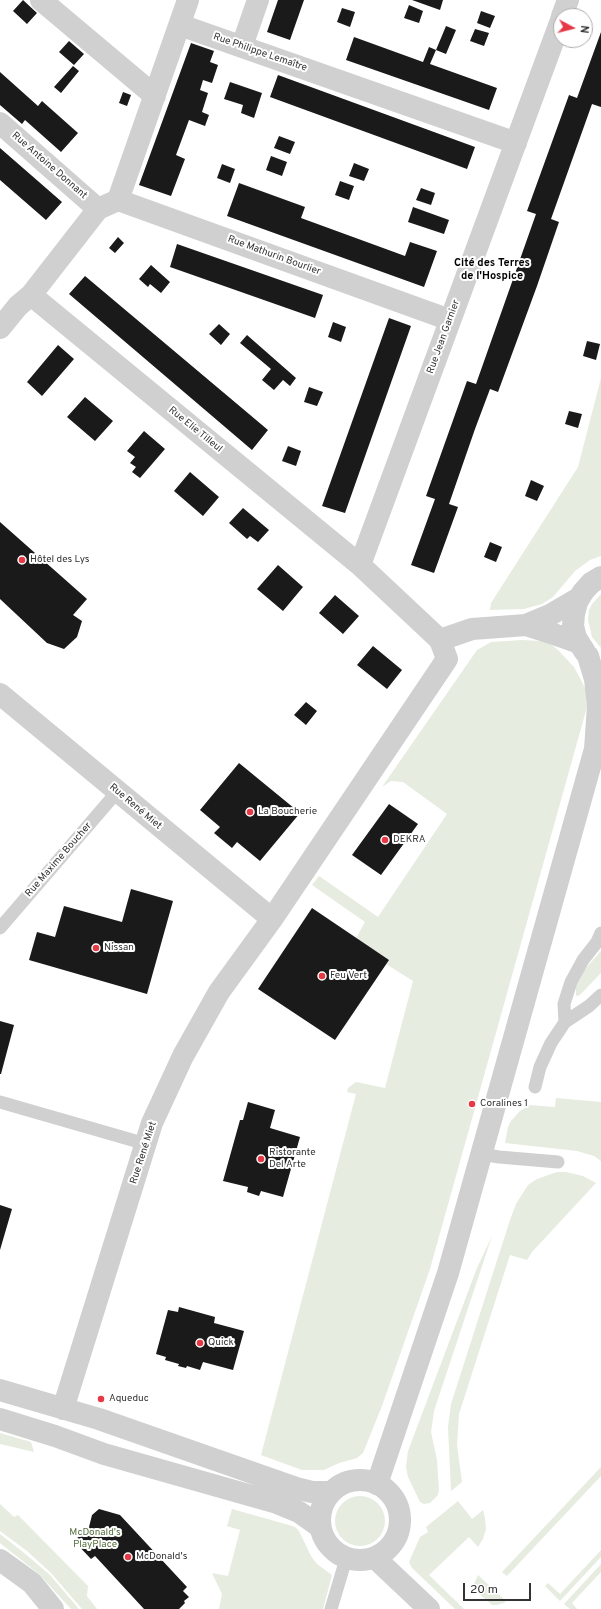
<!DOCTYPE html>
<html>
<head>
<meta charset="utf-8">
<style>
	body { margin:0 }
	#map { position:relative; width:601px; height:1609px; overflow:hidden; background:#fff; font-family:Overpass,sans-serif }
	canvas { display:block }
	.north { position:absolute; left:553px; top:8px; width:40px; height:40px; box-sizing:border-box; background:#fff; border:1px solid #adadad; border-radius:50%; rotate:97deg; font-size:11px; font-weight:700; line-height:16px; text-align:center; color:#333 }
	.north::after { content:''; display:block; margin:auto; width:14px; height:18px; background:#e63946; clip-path:polygon(50% 0,100% 100%,50% 72%,0 100%) }
	.scale { position:absolute; left:463px; top:1583px; width:68px; height:18px; box-sizing:border-box; border:2px solid #333; border-top:0; padding-left:5px; font-size:12px; line-height:14px; white-space:nowrap; color:#333; -webkit-text-stroke:3px #fff; paint-order:stroke }
</style>
</head>
<body>
<div id="map">
<canvas width="601" height="1609"></canvas>
<div class="north">N</div>
<div class="scale">20 m</div>
</div>
<script>
const g = document.querySelector('canvas').getContext('2d');
g.lineJoin = 'round';
function fillPath(path, color) {
  g.fillStyle = color;
  g.fill(path, 'evenodd');
}
function toPath(rows) {
  const path = new Path2D();
  for (const r of rows) {
    if (r.length === 3) {
      path.moveTo(r[0] + r[2], r[1]);
      path.arc(r[0], r[1], r[2], 0, 2 * Math.PI);
      continue;
    }
    path.moveTo(r[0], r[1]);
    for (let i = 2; i < r.length; i += 2) path.lineTo(r[i], r[i + 1]);
  }
  return path;
}
function trace(path, color, width, dash) {
  g.strokeStyle = color;
  g.lineWidth = width;
  g.lineCap = dash ? 'butt' : 'round';
  g.setLineDash(dash || []);
  g.stroke(path);
}
function write(font, color, halo, rows, align = 'center') {
  g.font = font + ' Overpass,sans-serif';
  g.lineWidth = 4;
  g.setLineDash([]);
  g.textBaseline = 'middle';
  g.strokeStyle = halo;
  g.fillStyle = color;
  for (const [text, x, y, turn = 0] of rows) {
    g.save();
    g.translate(x, y);
    g.rotate((+turn || 0) * Math.PI / 180);
    g.textAlign = isNaN(turn) ? turn : align;
    if (halo) g.strokeText(text, 0, 0);
    g.fillText(text, 0, 0);
    g.restore();
  }
}
fillPath(toPath([
	[601,378,601,556,590,560,575,571,553,597,542,604,524,609,490,610,491,603,578,467],
	[601,594,601,648,592,637,588,620,589,610,592,604],
	[522,640,542,641,551,644,559,651,574,667,581,680,586,690,587,707,430,1269,382,1406,363,1453,357,1458,339,1463,324,1470,302,1470,261,1455,356,1094,347,1092,348,1088,356,1082,385,1088,413,981,386,964,356,938,365,922,312,885,319,876,378,917,447,814,403,782,391,781,382,787,477,650,491,642],
	[601,951,601,973,580,995,576,996,576,987,585,969],
	[556,1098,601,1102,601,1161,594,1156,577,1151,505,1143,508,1127,511,1121,520,1111,530,1105,555,1107],
	[557,1172,566,1172,583,1176,596,1183,532,1252,527,1260,510,1255,459,1414,457,1445,462,1482,451,1491,448,1427,451,1404,510,1220,516,1204,528,1185,537,1179],
	[492,1236,434,1411,431,1432,437,1460,439,1490,438,1495,430,1503,424,1504,420,1502,408,1477,406,1467,408,1451,477,1268],
	[0,1433,31,1442,34,1452,0,1444],
	[601,1467,601,1476,507,1576,502,1572],
	[360,1521,25],
	[458,1501,472,1519,483,1510,485,1518,486,1529,483,1539,478,1547,469,1537,429,1575,464,1609,455,1609,412,1568,409,1562,420,1537,428,1532,426,1527],
	[0,1504,14,1517,18,1515,88,1586,87,1596,97,1609,82,1609,51,1573,27,1551,0,1531],
	[232,1509,289,1525,295,1527,299,1531,311,1556,317,1564,332,1575,323,1609,219,1609,222,1594,212,1573,228,1576,240,1530,227,1526],
	[0,1534,23,1552,50,1575,79,1609,71,1609,39,1574,0,1543],
	[601,1550,601,1557,560,1601,545,1586,548,1583,560,1594],
	[601,1564,601,1572,572,1603,577,1609,570,1609,564,1604],
	[478,1575,506,1601,504,1603,497,1605,492,1605,476,1591,474,1584]
]), '#e6ecdf');
fillPath(toPath([
	[23,0,37,13,27,24,13,11],
	[278,0,304,0,290,40,267,32],
	[412,0,443,0,440,10],
	[409,5,423,11,419,23,404,18],
	[342,8,355,12,350,27,337,22],
	[481,11,495,16,490,28,477,23],
	[446,26,456,30,446,54,436,50],
	[475,29,489,33,484,46,470,41],
	[601,32,601,107,592,104,551,219,559,222,537,286,498,392,490,389,475,429,449,504,458,507,434,573,411,565,435,499,426,496,467,381,476,384,536,214,527,211,569,95,577,98],
	[354,37,423,62,429,47,436,50,430,64,497,88,489,110,346,60],
	[69,41,84,54,74,65,59,52],
	[191,43,214,51,210,62,218,65,212,83,203,80,200,90,208,93,202,112,209,115,205,126,189,120,176,155,185,159,171,196,139,185],
	[73,66,79,71,61,93,54,87],
	[0,72,38,106,42,101,78,133,61,152,25,120,22,124,0,105],
	[278,75,475,147,467,169,270,97],
	[230,82,262,93,254,118,241,113,243,105,224,99],
	[123,92,131,95,127,106,119,103],
	[279,136,295,142,290,154,274,148],
	[0,148,62,202,46,220,0,180],
	[271,156,287,162,282,176,266,170],
	[354,163,369,169,364,181,349,176],
	[222,164,235,169,230,183,217,178],
	[340,181,354,186,349,200,335,195],
	[239,183,305,207,301,218,405,256,410,242,437,251,424,287,227,216],
	[421,188,435,193,431,205,416,200],
	[413,207,449,220,444,234,408,222],
	[118,237,124,243,115,253,109,248],
	[177,244,323,295,315,318,170,267],
	[151,265,170,282,161,293,150,284,148,287,139,279],
	[85,276,268,430,252,450,69,294],
	[389,318,411,326,345,513,322,506],
	[333,322,346,327,341,342,328,337],
	[219,324,230,334,221,345,209,334],
	[247,335,296,378,290,386,283,380,274,390,262,380,271,369,240,343],
	[587,341,600,344,596,360,583,356],
	[58,345,74,359,42,396,27,382],
	[309,387,323,392,317,406,304,402],
	[85,397,113,421,95,441,67,417],
	[569,411,582,414,578,428,565,424],
	[144,431,165,449,140,478,132,472,136,467,130,463,135,457,127,451],
	[288,446,301,451,296,466,282,461],
	[190,472,219,497,203,516,174,491],
	[531,480,544,486,537,501,525,496],
	[243,508,269,530,258,542,250,536,247,539,229,523],
	[0,522,87,599,73,615,82,621,77,637,64,649,47,643,0,599],
	[490,542,502,547,496,562,484,557],
	[278,565,303,587,283,611,257,589],
	[335,595,359,616,343,634,319,613],
	[373,646,402,670,387,689,357,665],
	[306,702,317,711,306,725,294,715],
	[239,763,300,813,260,861,237,842,232,848,214,833,220,827,200,810],
	[389,804,418,824,381,875,352,855],
	[131,889,173,901,147,994,29,960,37,932,55,937,64,906,122,922],
	[312,908,389,960,335,1040,258,989],
	[0,1021,14,1025,1,1074,0,1074],
	[248,1102,275,1110,270,1128,300,1137,283,1197,261,1191,259,1196,247,1192,248,1187,223,1181,240,1120,243,1120],
	[0,1205,12,1209,0,1250],
	[179,1307,215,1317,214,1323,244,1331,233,1370,203,1362,200,1370,187,1366,186,1368,178,1366,179,1364,165,1360,166,1357,156,1354,168,1310,178,1312],
	[99,1509,120,1515,187,1587,183,1591,189,1597,184,1601,185,1603,179,1609,144,1609,95,1556,91,1559,74,1541,89,1527,92,1515]
]), '#1a1a1a');
trace(toPath([
	[0,928,117,792],
	[565,1022,564,1004,571,982,583,960,597,942,601,933],
	[535,1087,540,1067,551,1043,565,1022,589,1006,601,995],
	[0,1102,146,1144],
	[481,1154,499,1157,558,1162],
	[331,1609,346,1559]
]), '#d0d0d0', 13);
trace(toPath([
	[41,0,155,96],
	[562,16,568,0],
	[180,25,516,143],
	[242,46,258,0],
	[0,123,98,209],
	[118,200,188,0],
	[31,295,360,565,440,640,472,629,526,625,551,633,579,643],
	[0,328,18,306,31,295,98,209,118,200,450,320],
	[360,565,561,20],
	[526,625,550,615,579,598],
	[585,652,576,638,573,626,574,614,577,602,583,592,591,583,601,577],
	[377,1484,448,1273,595,749,598,706,595,679,588,656],
	[0,1560,32,1583,53,1609]
]), '#d0d0d0', 22);
trace(toPath([
	[0,694,272,919],
	[0,1390,99,1419,296,1488,312,1492,330,1492],
	[63,1409,152,1123,183,1056,219,992,272,919,447,659,440,640],
	[0,1419,55,1436,104,1454,277,1503,299,1512,320,1527],
	[360,1520,40],
	[375,1558,429,1609]
]), '#d0d0d0', 22);
for (const [x, y, r, color] of [
	[22,560,4,"#e63946"],
	[250,812,4,"#e63946"],
	[385,840,4,"#e63946"],
	[96,948,4,"#e63946"],
	[322,976,4,"#e63946"],
	[472,1104,4,"#e63946"],
	[261,1159,4,"#e63946"],
	[200,1343,4,"#e63946"],
	[101,1399,4,"#e63946"],
	[128,1557,4,"#e63946"]
]) {
  const dot = new Path2D();
  dot.arc(x, y, r, 0, 2 * Math.PI);
  g.fillStyle = color;
  g.fill(dot);
  trace(dot, '#fff', 1.5);
}
write('10px', '#333', '#fff', [
	["Rue Philippe Lemaître",260,53,19],
	["Rue Antoine Donnant",49,166,41],
	["Rue Mathurin Bourlier",274,256,20],
	["Rue Jean Garnier",444,337,-70],
	["Rue Elie Tilleul",195,430,39],
	["Rue René Miet",135,807,40],
	["Rue Maxime Boucher",59,860,-49],
	["Rue René Miet",144,1153,-72]
]);
write('10px', '#333', '#fff', [
	["Hôtel des Lys",30,560],
	["La Boucherie",258,812],
	["DEKRA",393,840],
	["Nissan",104,948],
	["Feu Vert",330,976],
	["Coralines 1",480,1104],
	["Ristorante",269,1153],
	["Del Arte",269,1165],
	["Quick",208,1343],
	["Aqueduc",109,1399],
	["McDonald's",136,1557]
], 'left');
write('10px', '#56703f', '#fff', [
	["McDonald's",95,1533],
	["PlayPlace",95,1545]
]);
write('bold 11px', '#000', '#fff', [
	["Cité des Terres",492,264],
	["de l'Hospice",492,277]
]);
</script>
</body>
</html>
